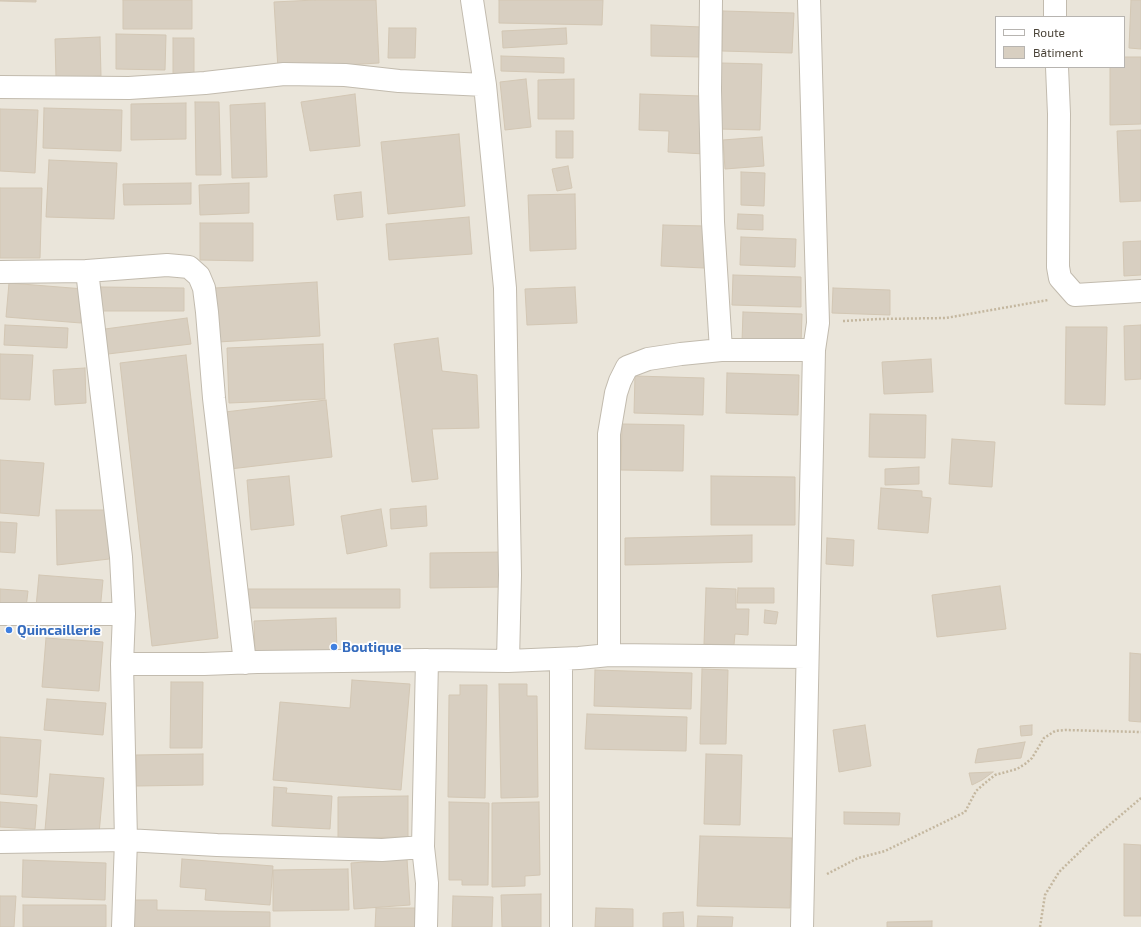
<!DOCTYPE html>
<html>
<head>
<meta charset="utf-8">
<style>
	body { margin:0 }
	#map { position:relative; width:1141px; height:927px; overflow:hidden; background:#f6f3ec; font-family:"Exo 2",sans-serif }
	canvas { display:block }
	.legend { position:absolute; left:995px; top:16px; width:130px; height:52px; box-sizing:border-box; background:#fff; border:1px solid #b7b4b0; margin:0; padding:5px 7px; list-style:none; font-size:12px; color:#4b4439 }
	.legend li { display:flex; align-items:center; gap:8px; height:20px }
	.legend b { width:20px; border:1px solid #b7b4b0 }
</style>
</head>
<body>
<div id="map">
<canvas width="1141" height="927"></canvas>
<ul class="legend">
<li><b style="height:5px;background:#fff"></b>Route</li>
<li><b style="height:11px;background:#d8cfc1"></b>Bâtiment</li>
</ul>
</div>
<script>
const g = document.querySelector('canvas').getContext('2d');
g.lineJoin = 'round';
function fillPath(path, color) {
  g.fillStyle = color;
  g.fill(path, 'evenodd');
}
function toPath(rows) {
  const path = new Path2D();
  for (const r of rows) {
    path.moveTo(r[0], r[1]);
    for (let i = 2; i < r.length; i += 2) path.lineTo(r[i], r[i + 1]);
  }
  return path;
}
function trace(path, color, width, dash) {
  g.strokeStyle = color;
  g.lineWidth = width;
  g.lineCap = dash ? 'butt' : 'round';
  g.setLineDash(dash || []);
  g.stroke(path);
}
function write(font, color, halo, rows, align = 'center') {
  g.font = font + ' "Exo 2",sans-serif';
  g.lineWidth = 3.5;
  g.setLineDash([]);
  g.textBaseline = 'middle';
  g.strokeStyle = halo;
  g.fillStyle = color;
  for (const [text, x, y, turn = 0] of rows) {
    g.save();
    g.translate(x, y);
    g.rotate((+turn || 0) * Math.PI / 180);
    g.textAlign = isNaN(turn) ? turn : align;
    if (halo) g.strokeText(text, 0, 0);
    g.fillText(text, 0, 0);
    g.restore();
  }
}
fillPath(toPath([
	[0,0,1141,0,1141,927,0,927],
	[996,17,1124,17,1124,67,996,67]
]), '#eae5da');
const building = toPath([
	[0,0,36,0,36,2,0,1,0,0],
	[123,0,192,0,192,29,123,29,123,0],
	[315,0,376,0,379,63,278,69,274,2,315,0],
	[499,0,603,0,602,25,499,23,499,0],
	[1131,0,1141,0,1141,49,1129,48,1131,0],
	[723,11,794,13,792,53,722,51,723,11],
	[651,25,702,27,701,57,651,56,651,25],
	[389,28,416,28,415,58,388,58,389,28],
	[566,28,567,44,503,48,502,31,566,28],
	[116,34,166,35,165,70,116,69,116,34],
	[100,37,101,76,56,78,55,39,100,37],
	[173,38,194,38,194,78,173,78,173,38],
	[501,56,564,58,564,73,501,71,501,56],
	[1124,57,1141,57,1141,124,1110,125,1110,67,1124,67,1124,57],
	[721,63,762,64,760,130,719,129,721,63],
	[526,79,531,127,505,130,500,82,526,79],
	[574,79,574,119,538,119,538,80,574,79],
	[355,94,360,146,310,151,301,102,355,94],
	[640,94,701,96,705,154,668,152,669,131,639,130,640,94],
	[195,102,219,102,221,175,196,175,195,102],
	[186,103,186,139,131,140,131,104,186,103],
	[265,103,267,177,232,178,230,105,265,103],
	[44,108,122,110,121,151,43,148,44,108],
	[0,109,38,110,35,173,0,171,0,109],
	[1141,130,1141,201,1120,202,1117,131,1141,130],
	[556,131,573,131,573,158,556,158,556,131],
	[459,134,465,206,388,214,381,142,459,134],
	[762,137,764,166,725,169,723,140,762,137],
	[49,160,117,163,114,219,46,217,49,160],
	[568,166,572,188,557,191,552,169,568,166],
	[741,172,765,173,764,206,741,205,741,172],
	[191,183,191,204,124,205,123,184,191,183],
	[249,183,249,213,200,215,199,185,249,183],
	[0,188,42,188,40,258,0,258,0,188],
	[361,192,363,217,337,220,334,195,361,192],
	[575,194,576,249,530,251,528,195,575,194],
	[738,214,763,215,763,230,737,229,738,214],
	[469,217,472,254,389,260,386,224,469,217],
	[200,223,253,223,253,261,200,260,200,223],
	[663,225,705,226,704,268,661,266,663,225],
	[741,237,796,239,795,267,740,265,741,237],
	[1141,241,1141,275,1124,276,1123,242,1141,241],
	[733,275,801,277,801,307,732,305,733,275],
	[317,282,320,336,218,342,215,288,317,282],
	[9,283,84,289,81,323,6,317,9,283],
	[101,287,184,288,184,311,101,311,101,287],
	[575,287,577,323,527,325,525,289,575,287],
	[833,288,890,290,890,315,832,313,833,288],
	[743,312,802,314,801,344,742,342,743,312],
	[187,318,191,344,108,354,105,329,187,318],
	[5,325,68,328,67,348,4,345,5,325],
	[1141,325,1141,379,1125,380,1124,326,1141,325],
	[1066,327,1107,327,1105,405,1065,404,1066,327],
	[438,338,442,371,477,375,479,428,432,429,438,479,412,482,394,344,438,338],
	[323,344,325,399,229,403,227,348,323,344],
	[0,354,33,355,30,400,0,399,0,354],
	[186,355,218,638,152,646,120,363,186,355],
	[931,359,933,392,884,394,882,362,931,359],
	[85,368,86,403,55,405,53,370,85,368],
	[727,373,799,375,798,415,726,413,727,373],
	[635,376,704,378,703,415,634,413,635,376],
	[326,400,332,457,230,469,225,412,326,400],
	[870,414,926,415,925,458,869,457,870,414],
	[622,424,684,425,683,471,621,470,622,424],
	[952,439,995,442,992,487,949,484,952,439],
	[0,460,44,463,39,516,0,513,0,460],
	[919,467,919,484,885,485,885,469,919,467],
	[289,476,294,525,251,530,247,480,289,476],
	[711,476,795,477,795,525,711,525,711,476],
	[881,488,922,491,922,497,931,498,928,533,878,529,881,488],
	[426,506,427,526,391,529,390,509,426,506],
	[381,509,387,546,347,554,341,516,381,509],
	[56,510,113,510,118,558,57,565,56,510],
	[0,522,17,523,15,553,0,552,0,522],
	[752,535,752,562,625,565,625,538,752,535],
	[827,538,854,540,853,566,826,564,827,538],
	[505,552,505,587,430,588,430,553,505,552],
	[39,575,103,580,100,611,36,607,39,575],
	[1000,586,1006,629,937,637,932,595,1000,586],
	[706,588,736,589,736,609,749,609,748,635,735,634,734,645,704,644,706,588],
	[738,588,774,588,774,603,737,603,738,588],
	[0,589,28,591,26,608,0,606,0,589],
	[246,589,400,589,400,608,246,608,246,589],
	[765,610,778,612,776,624,764,623,765,610],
	[336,618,337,652,255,655,254,621,336,618],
	[46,638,103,642,99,691,42,687,46,638],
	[1130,653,1141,654,1141,722,1129,721,1130,653],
	[702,669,728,670,726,744,700,744,702,669],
	[595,670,692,673,691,709,594,706,595,670],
	[352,680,410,684,401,790,273,780,280,702,350,708,352,680],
	[171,682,203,682,202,748,170,748,171,682],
	[499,684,527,684,527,696,537,696,538,797,501,798,499,684],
	[460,685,487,685,485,798,448,797,449,695,460,695,460,685],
	[47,699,106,703,103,735,44,730,47,699],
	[587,714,687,717,686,751,585,749,587,714],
	[865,725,871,766,839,772,833,730,865,725],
	[1032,725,1032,735,1021,736,1020,726,1032,725],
	[0,737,41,740,37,797,0,794,0,737],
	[1025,742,1021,758,975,763,978,749,1025,742],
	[203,754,203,785,136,786,136,755,203,754],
	[706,754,742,755,740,825,704,824,706,754],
	[993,772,982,780,972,785,969,773,993,772],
	[50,774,104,778,99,834,45,830,50,774],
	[274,787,287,788,286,793,332,796,330,829,272,826,274,787],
	[408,796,408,837,338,838,338,797,408,796],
	[0,802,37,805,35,829,0,827,0,802],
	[449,802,489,803,488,885,462,885,462,880,449,880,449,802],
	[539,802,540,875,525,876,525,886,492,887,492,803,539,802],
	[844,812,900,813,899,825,844,824,844,812],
	[700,836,792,838,790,908,697,906,700,836],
	[1124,844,1141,845,1141,916,1124,916,1124,844],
	[182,859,273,866,270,905,205,900,206,889,180,887,182,859],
	[407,859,410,905,354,909,351,863,407,859],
	[23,860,106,863,105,900,22,897,23,860],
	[348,869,349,910,273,911,273,870,348,869],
	[541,894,541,927,502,927,501,895,541,894],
	[0,896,16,896,14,927,0,927,0,896],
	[453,896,493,897,492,927,452,927,453,896],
	[131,900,157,900,157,910,270,912,270,927,130,927,131,900],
	[23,905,106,905,106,927,23,927,23,905],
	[376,908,415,908,415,927,375,927,376,908],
	[596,908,633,909,633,927,595,927,596,908],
	[683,912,684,927,663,927,663,913,683,912],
	[698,916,733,917,732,927,697,927,698,916],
	[932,921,932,927,887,927,887,922,932,921]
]);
fillPath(building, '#d8cfc1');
trace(building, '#d3c7b4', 1);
const minor = toPath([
	[472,0,485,85,505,288,510,575,508,661],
	[711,0,710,90,713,222,721,350],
	[1055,0,1055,17],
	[1057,67,1059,114,1058,267,1060,278,1075,295,1141,291],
	[0,87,129,88,205,83,284,74,345,75,399,81,485,85],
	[87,271,121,557,124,614,122,664,126,840,123,927],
	[0,272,87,271,167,265,189,267,199,276,204,288,207,312,214,398,245,663],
	[0,614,124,614],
	[609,655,609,434,616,393,620,381,627,367,648,359,681,354,721,350,814,350],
	[122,664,204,664,257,662,427,660,508,661,579,658,609,655,807,657],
	[0,842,126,840,217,845,382,850,423,847,427,883,426,927],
	[423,847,427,660],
	[561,927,561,659],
	[802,927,814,350,818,323,809,0]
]);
trace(minor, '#c2bbae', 24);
trace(toPath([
	[843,321,878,319,946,318,1048,300],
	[827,874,858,858,885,851,965,812,976,791,985,783,995,775,1017,769,1025,764,1032,758,1044,738,1055,731,1065,730,1141,732],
	[1040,927,1045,895,1059,872,1093,839,1141,798]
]), '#c4b79f', 2.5, [2, 2]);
trace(minor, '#fff', 22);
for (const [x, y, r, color] of [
	[9,630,4,"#3f7fe0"],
	[334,647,4,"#3f7fe0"]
]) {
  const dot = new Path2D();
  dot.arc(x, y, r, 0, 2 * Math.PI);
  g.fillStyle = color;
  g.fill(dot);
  trace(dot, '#fff', 1.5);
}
write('bold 14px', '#366cbe', '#fff', [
	["Quincaillerie",17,630],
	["Boutique",342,647]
], 'left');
</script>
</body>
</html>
